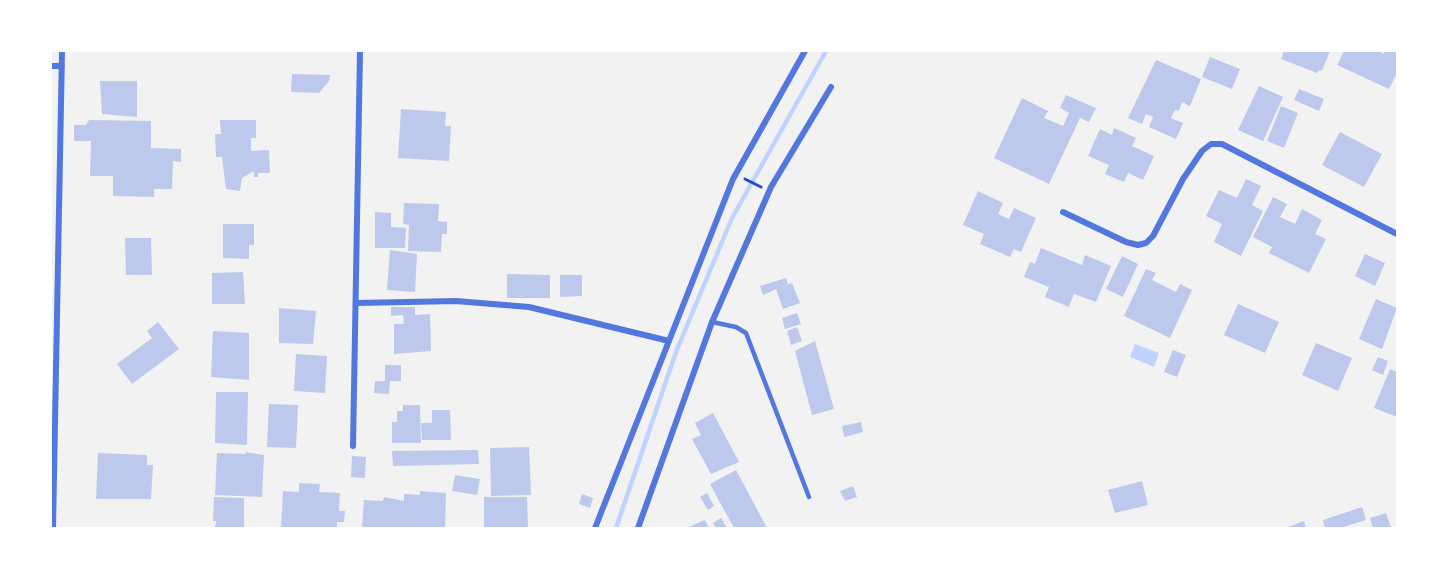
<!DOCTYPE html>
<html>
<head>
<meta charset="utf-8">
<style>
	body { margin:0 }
	#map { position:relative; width:1448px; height:579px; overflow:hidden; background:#f2f2f2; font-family:"Noto Serif",serif }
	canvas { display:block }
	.frame { position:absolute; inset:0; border:52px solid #fff; pointer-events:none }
</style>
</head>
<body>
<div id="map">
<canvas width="1448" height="579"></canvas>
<div class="frame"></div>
</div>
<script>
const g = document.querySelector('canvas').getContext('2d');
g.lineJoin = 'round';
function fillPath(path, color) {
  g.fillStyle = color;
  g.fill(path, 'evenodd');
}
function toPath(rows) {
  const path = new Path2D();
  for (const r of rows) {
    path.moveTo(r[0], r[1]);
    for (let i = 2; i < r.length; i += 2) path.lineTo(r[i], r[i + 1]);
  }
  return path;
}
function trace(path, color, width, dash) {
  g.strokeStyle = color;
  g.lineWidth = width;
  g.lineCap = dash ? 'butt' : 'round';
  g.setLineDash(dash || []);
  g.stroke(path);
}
fillPath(toPath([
	[1135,344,1159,353,1154,367,1130,357]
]), '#bfd3fe');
trace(toPath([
	[616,528,676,352,732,218,826,51]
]), '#bfd3fe', 4.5);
fillPath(toPath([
	[1284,51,1330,51,1322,71,1319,70,1317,73,1281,59],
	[1344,51,1379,51,1384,54,1385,51,1392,51,1397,53,1397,73,1389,89,1337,65],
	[1210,57,1240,69,1232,89,1202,77],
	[1156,60,1201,79,1190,106,1182,102,1179,111,1175,110,1171,118,1183,123,1176,139,1149,127,1153,117,1146,114,1142,124,1128,118],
	[292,74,330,75,329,81,319,93,291,92],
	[100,81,137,81,137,117,102,114],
	[1259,86,1283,97,1263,141,1238,130],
	[1299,89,1324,99,1319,111,1294,100],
	[1066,95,1096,108,1089,122,1080,118,1049,184,994,158,1022,98,1048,111,1044,118,1063,126,1069,113,1060,108],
	[1281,106,1298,113,1284,148,1267,141],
	[401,109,446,112,445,126,451,126,449,161,398,158],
	[89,120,151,121,151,148,181,149,181,162,173,161,172,189,154,189,154,197,113,196,113,176,90,176,91,141,74,141,74,125,86,125],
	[220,120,256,120,256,138,251,138,251,151,269,150,270,173,258,173,258,177,254,177,254,171,242,178,240,191,226,189,222,157,216,157,215,134,221,134],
	[1114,128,1136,138,1132,146,1154,156,1143,180,1128,173,1124,182,1105,174,1109,165,1088,156,1100,129,1112,135],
	[1340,132,1382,154,1364,187,1322,165],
	[1246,179,1261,186,1252,205,1263,211,1241,256,1214,242,1222,224,1206,216,1219,190,1237,198],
	[978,191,1003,203,998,214,1009,219,1014,208,1036,218,1021,252,1014,249,1010,257,980,244,984,234,963,225],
	[1273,197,1287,204,1280,217,1295,224,1302,209,1322,220,1315,234,1326,239,1309,273,1269,253,1272,247,1253,237],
	[404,203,439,204,438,221,447,222,447,234,442,234,441,252,408,251,409,225,403,224],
	[375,212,391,213,391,227,406,228,405,248,375,248],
	[223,224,254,224,254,245,249,245,249,259,223,258],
	[125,238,151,238,152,275,126,275],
	[1041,248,1082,265,1085,255,1111,266,1096,302,1074,294,1069,307,1045,297,1049,287,1024,277,1030,262,1035,264],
	[390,250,417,254,415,292,387,290],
	[1365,254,1385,263,1375,286,1355,276],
	[1122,256,1138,264,1123,297,1106,289],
	[1146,269,1156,273,1152,280,1176,292,1180,284,1192,290,1170,338,1124,316],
	[243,272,245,304,212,304,212,273],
	[507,274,550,275,550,298,507,298],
	[560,275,582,275,582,296,560,297],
	[786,278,788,284,763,295,760,286],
	[792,283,800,303,783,309,776,289],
	[1376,299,1397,308,1382,349,1359,339],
	[1238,304,1279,322,1265,353,1224,335],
	[391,307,415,307,415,315,430,314,431,351,394,354,394,324,404,324,403,315,391,316],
	[279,308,316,311,313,344,279,343],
	[797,313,801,324,785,329,782,318],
	[158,322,179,349,132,384,117,364,152,338,147,331],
	[797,327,802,341,791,345,787,331],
	[213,331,249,333,249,380,211,377],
	[815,341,834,409,812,415,795,351],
	[1316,343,1352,358,1338,391,1302,375],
	[1173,350,1186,355,1177,377,1164,372],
	[296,354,327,356,325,393,294,391],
	[1378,357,1388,361,1383,375,1372,370],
	[385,365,401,365,401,381,390,381,389,394,374,393,375,381,385,381],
	[1390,369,1397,372,1397,417,1374,408],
	[216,392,248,392,247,445,215,443],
	[269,404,298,405,296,448,267,447],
	[403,405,420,405,421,443,392,443,392,422,397,422,397,411,403,411],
	[432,410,450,410,451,440,422,440,421,423,432,423],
	[713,413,739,462,711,474,692,439,701,435,695,423],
	[861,422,863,432,844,437,842,426],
	[529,447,531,495,491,496,490,448],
	[478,450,479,464,393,466,392,451],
	[245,452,264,455,262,497,215,495,217,453,246,454],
	[98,453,147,455,147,465,153,465,151,499,96,499],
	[352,456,366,457,365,478,351,477],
	[736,470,767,528,734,528,710,484],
	[455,475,480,479,477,495,452,491],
	[1142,481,1148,505,1115,513,1108,490],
	[299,483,320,484,319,492,340,493,339,511,345,511,344,522,337,522,337,528,281,528,283,491,299,492],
	[853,486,857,497,845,501,840,491],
	[420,491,446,493,445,528,362,528,364,500,383,501,384,497,404,501,404,494,420,495],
	[707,493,714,506,708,510,700,497],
	[582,494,593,498,590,508,579,504],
	[214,497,244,498,244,528,215,528,216,521,213,521],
	[484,497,527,497,528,528,484,528],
	[1362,507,1366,520,1341,528,1325,528,1323,520],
	[1386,513,1391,528,1373,528,1370,518],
	[721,518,727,528,716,528,713,523],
	[705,520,709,528,686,528],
	[1304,521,1306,528,1286,528]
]), '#bdc9ec');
trace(toPath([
	[745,179,761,187]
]), '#1d4ed8', 3);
trace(toPath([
	[712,322,736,327,746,333,809,497]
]), '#5277de', 4.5);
trace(toPath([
	[51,66,62,66],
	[1063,212,1126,242,1138,245,1146,243,1153,236,1183,179,1202,151,1211,144,1222,144,1397,234],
	[357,303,456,301,529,307,669,341],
	[353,446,360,51],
	[53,528,62,51],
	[595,528,733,179,805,51],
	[638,528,712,322,771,187,831,87]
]), '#5277de', 6);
</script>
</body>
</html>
